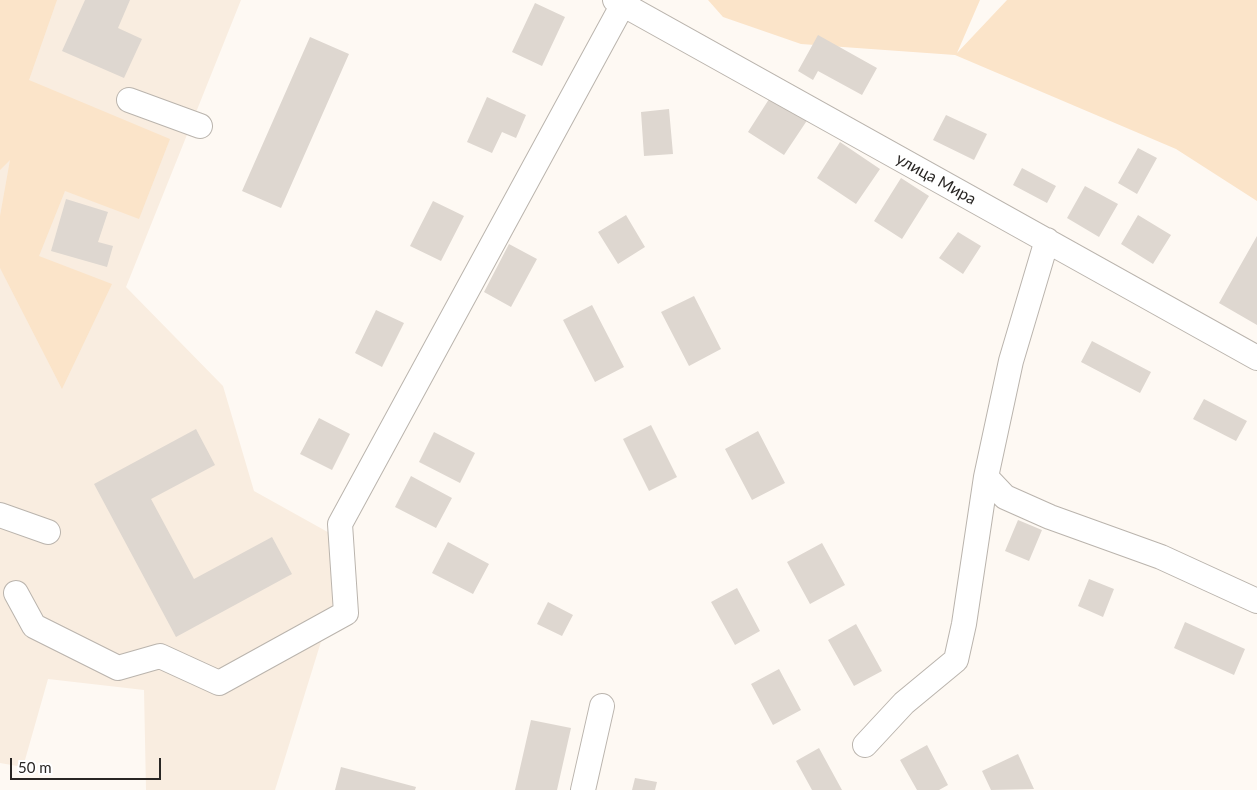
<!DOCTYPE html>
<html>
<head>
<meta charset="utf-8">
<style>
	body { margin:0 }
	#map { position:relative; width:1257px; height:790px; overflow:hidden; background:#fef9f3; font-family:Lato,sans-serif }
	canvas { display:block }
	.scale { position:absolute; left:10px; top:758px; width:151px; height:22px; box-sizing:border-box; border:2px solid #292624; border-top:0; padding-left:6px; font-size:15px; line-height:18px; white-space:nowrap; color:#292624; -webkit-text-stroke:4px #fff; paint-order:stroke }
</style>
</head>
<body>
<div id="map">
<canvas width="1257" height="790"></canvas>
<div class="scale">50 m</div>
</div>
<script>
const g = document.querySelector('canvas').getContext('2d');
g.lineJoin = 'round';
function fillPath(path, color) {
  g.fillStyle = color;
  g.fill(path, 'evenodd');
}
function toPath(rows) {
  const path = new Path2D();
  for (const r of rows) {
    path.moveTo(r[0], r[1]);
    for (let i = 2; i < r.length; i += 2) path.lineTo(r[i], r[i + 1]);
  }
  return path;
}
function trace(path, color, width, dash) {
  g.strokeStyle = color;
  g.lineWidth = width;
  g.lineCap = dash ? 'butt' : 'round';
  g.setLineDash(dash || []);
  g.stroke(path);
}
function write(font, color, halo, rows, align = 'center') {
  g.font = font + ' Lato,sans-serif';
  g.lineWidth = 5;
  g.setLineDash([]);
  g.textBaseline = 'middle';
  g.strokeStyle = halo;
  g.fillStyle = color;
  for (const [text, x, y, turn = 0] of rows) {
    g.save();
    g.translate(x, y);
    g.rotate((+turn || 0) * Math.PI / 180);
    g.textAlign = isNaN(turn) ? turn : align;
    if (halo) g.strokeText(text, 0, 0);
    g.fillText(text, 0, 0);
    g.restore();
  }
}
fillPath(toPath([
	[0,0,241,0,126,287,223,386,254,491,351,545,275,790,146,790,144,690,48,679,23,767,0,763]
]), '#f9ede0');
fillPath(toPath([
	[0,0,57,0,29,80,170,139,139,219,65,191,39,256,112,284,62,389,0,268,0,216,10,160,0,170],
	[708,0,980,0,957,53,1007,0,1257,0,1257,201,1176,149,955,55,801,44,723,17]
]), '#fbe4c9');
fillPath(toPath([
	[85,0,130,0,118,28,142,39,124,78,62,51],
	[535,3,565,17,542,66,512,52],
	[818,35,877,68,862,95,818,71,813,80,798,71],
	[310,37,349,54,281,208,242,191],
	[771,96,808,119,784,155,748,132],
	[487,97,526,115,516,138,502,132,492,153,467,142],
	[669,109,673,154,644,156,641,112],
	[946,115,987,134,974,160,933,140],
	[840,142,880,169,856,204,817,178],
	[1138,148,1157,158,1137,194,1118,183],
	[1022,168,1056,186,1047,203,1013,185],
	[901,178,929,196,902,239,874,221],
	[1085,186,1118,204,1099,237,1067,218],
	[66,199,108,212,98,242,113,246,107,267,51,251],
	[433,201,464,216,441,261,410,246],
	[626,215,645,247,618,264,598,232],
	[1138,215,1171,235,1153,264,1121,244],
	[958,232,981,246,963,274,939,258],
	[1257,236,1257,325,1219,303],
	[509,244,537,259,511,307,484,292],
	[694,296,721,349,689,366,661,312],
	[592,305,624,367,595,382,563,320],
	[376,310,404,323,382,367,355,353],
	[1092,341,1151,372,1140,393,1081,362],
	[1204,399,1247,421,1236,441,1193,419],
	[319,418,350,434,332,470,300,454],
	[651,425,677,477,649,491,623,439],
	[196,429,215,465,151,499,194,579,272,537,292,574,176,637,94,484],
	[758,431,785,483,752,500,725,449],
	[434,432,475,453,460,483,419,462],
	[411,476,452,498,436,528,395,507],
	[1018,520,1042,530,1029,561,1005,551],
	[448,542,489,564,473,594,432,573],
	[822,543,845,585,810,604,787,562],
	[1089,579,1114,589,1103,617,1078,606],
	[737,588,760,631,735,645,711,602],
	[548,602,573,615,562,636,537,624],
	[1185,622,1245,649,1234,675,1174,648],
	[856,624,882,671,854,686,828,640],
	[779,669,801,710,773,725,751,684],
	[531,720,571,728,557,790,515,790],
	[927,745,948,785,939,790,917,790,900,760],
	[819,748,842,790,812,790,796,761],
	[1018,754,1034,789,991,790,982,771],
	[341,767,416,787,415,790,335,790],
	[635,778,657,782,655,790,632,790]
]), '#ded7d0');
const minor = toPath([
	[615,0,1257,358],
	[129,100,200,126],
	[986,477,1005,497,1050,517,1161,557,1257,601],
	[0,515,48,532],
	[16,593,34,626,118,668,160,656,219,683,346,613,340,524,623,4],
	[865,745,904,703,956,660,964,624,986,477,1011,361,1047,240],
	[583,790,602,706]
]);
trace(minor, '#bab4ad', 26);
trace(minor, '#fff', 24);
write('16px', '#292624', '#fff', [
	["улица Мира",936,179,29]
]);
</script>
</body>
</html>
